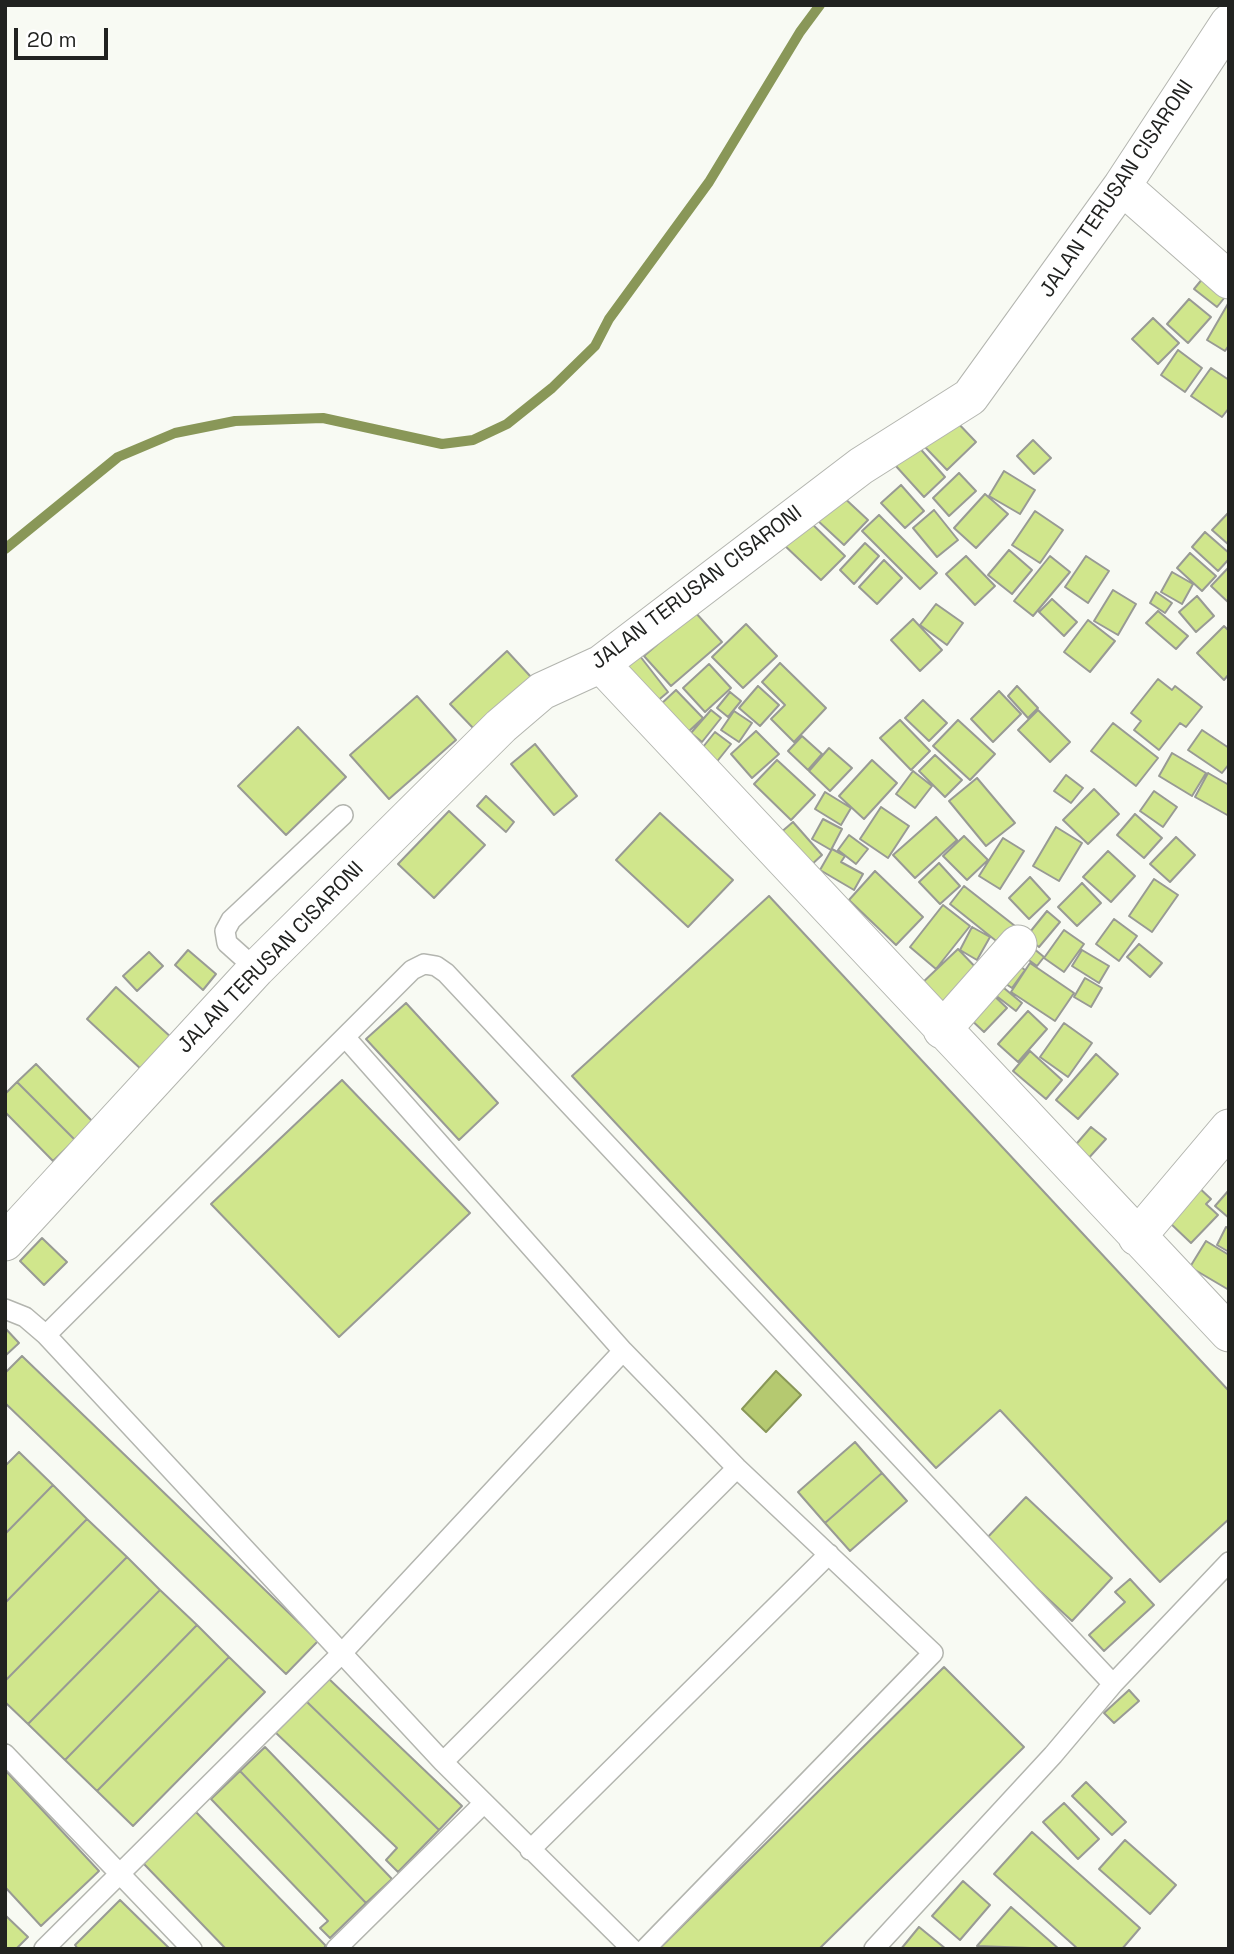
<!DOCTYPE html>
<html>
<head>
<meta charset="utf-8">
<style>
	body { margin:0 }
	#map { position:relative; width:1234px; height:1954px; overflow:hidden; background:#f8faf3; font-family:"Space Grotesk",sans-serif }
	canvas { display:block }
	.frame { position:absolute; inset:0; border:7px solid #212220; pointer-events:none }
	.scale { position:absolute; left:14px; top:28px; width:94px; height:32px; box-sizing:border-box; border:4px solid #212220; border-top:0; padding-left:9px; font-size:21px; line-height:24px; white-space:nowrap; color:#212220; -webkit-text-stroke:5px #fff; paint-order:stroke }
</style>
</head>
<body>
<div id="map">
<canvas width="1234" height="1954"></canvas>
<div class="frame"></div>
<div class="scale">20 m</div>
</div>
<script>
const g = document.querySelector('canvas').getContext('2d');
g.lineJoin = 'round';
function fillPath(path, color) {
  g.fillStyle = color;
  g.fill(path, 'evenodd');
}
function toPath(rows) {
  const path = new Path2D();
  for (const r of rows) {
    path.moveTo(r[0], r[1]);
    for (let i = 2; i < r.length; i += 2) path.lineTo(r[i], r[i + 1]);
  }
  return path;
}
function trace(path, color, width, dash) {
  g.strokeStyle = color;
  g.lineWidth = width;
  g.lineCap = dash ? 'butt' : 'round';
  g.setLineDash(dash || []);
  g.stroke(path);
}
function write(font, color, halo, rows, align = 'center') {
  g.font = font + ' "Space Grotesk",sans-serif';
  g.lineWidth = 6;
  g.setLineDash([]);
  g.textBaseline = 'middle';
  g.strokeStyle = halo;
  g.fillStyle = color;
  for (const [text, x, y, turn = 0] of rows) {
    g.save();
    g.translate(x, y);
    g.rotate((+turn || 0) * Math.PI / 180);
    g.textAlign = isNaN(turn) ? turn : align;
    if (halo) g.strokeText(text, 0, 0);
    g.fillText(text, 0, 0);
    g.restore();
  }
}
const water = toPath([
	[776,1371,801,1395,766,1432,742,1409,776,1371]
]);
fillPath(water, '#b5c970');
trace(water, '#899758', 2);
trace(toPath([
	[5,549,118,457,175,433,235,421,323,418,442,444,473,440,507,424,552,388,595,346,609,319,709,182,800,32,820,5]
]), '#899758', 10);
const building = toPath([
	[1208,272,1229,292,1217,307,1194,289,1208,272],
	[1189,299,1211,317,1188,343,1167,324,1189,299],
	[1229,302,1229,345,1225,351,1207,340,1229,302],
	[1153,318,1179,343,1158,364,1132,339,1153,318],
	[1178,350,1202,368,1185,392,1161,375,1178,350],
	[1211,368,1229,380,1229,408,1222,417,1191,396,1211,368],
	[954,419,976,442,947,470,925,447,954,419],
	[1033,440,1051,458,1034,474,1017,456,1033,440],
	[917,445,945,477,924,497,895,465,917,445],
	[1004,471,1035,490,1020,514,989,496,1004,471],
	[959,473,976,491,949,516,933,498,959,473],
	[901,485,924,511,905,528,881,503,901,485],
	[840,494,868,520,844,545,816,519,840,494],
	[985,494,1008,514,976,548,954,528,985,494],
	[934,510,958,540,937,557,913,528,934,510],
	[1035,511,1063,530,1040,563,1012,545,1035,511],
	[1229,512,1229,545,1212,530,1229,512],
	[879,515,937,573,920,589,862,531,879,515],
	[807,519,845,556,821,580,783,544,807,519],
	[1205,532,1229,553,1229,559,1218,571,1192,547,1205,532],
	[865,543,879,556,854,584,840,570,865,543],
	[1009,550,1032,570,1012,594,988,575,1009,550],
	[1190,553,1216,576,1202,591,1177,568,1190,553],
	[966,556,995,586,975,605,946,574,966,556],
	[1050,556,1070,572,1033,616,1014,601,1050,556],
	[1086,556,1109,571,1088,603,1065,587,1086,556],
	[884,560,902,578,877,604,859,587,884,560],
	[1229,567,1229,603,1211,586,1229,567],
	[1172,572,1193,584,1182,604,1161,592,1172,572],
	[1113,590,1136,604,1118,635,1094,621,1113,590],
	[1156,592,1172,603,1165,613,1150,603,1156,592],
	[1197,596,1214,616,1196,632,1179,612,1197,596],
	[1052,599,1077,622,1064,636,1039,612,1052,599],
	[936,604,963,623,947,645,920,625,936,604],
	[1158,611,1188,636,1176,649,1146,623,1158,611],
	[695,612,722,642,671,686,644,656,695,612],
	[913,619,942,650,920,671,891,640,913,619],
	[1088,620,1115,641,1090,672,1064,652,1088,620],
	[746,624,777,656,743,688,712,657,746,624],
	[1224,626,1229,631,1229,674,1224,680,1197,653,1224,626],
	[507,651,531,677,474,729,450,704,507,651],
	[636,651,668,692,655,703,623,662,636,651],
	[780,663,826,708,794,742,771,719,785,705,762,682,780,663],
	[709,664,731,688,705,712,683,688,709,664],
	[1158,679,1172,690,1175,686,1202,707,1186,727,1180,723,1159,750,1134,730,1141,721,1131,713,1158,679],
	[758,686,779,705,760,726,739,708,758,686],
	[1017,686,1038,708,1028,718,1008,696,1017,686],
	[676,690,703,718,687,733,660,705,676,690],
	[999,691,1021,714,993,742,971,719,999,691],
	[730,692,741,701,728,717,717,708,730,692],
	[417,696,456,740,389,799,350,755,417,696],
	[923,700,947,723,929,741,905,718,923,700],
	[711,710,721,718,702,742,691,733,711,710],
	[1038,710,1070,742,1050,762,1018,730,1038,710],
	[734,711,752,723,739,742,721,730,734,711],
	[900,720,930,751,911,770,880,738,900,720],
	[958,720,995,754,970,780,933,746,958,720],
	[1113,723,1158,758,1136,786,1091,751,1113,723],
	[298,727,346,777,286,835,238,786,298,727],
	[1202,730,1229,748,1229,764,1222,773,1188,750,1202,730],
	[756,731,779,754,752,778,731,754,756,731],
	[715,732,731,744,715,764,699,752,715,732],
	[802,736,822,754,808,770,788,751,802,736],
	[535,744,577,796,554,815,511,764,535,744],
	[829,748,852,768,830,791,809,771,829,748],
	[1172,753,1206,773,1192,796,1159,776,1172,753],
	[935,755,962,780,945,797,919,771,935,755],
	[777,760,815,795,791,820,754,784,777,760],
	[872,760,897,783,864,819,839,796,872,760],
	[913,771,932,786,915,808,896,794,913,771],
	[1208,773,1229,785,1229,816,1195,797,1208,773],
	[1066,775,1083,788,1071,803,1054,791,1066,775],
	[977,778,1015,823,986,846,949,801,977,778],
	[1094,789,1119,814,1088,844,1063,820,1094,789],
	[1154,791,1177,807,1163,827,1140,811,1154,791],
	[825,792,851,808,841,825,815,809,825,792],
	[486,796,514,822,506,832,477,806,486,796],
	[881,807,909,826,888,858,860,839,881,807],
	[449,811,485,845,434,898,398,864,449,811],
	[660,813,733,880,688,927,616,860,660,813],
	[1135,814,1162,838,1144,858,1117,835,1135,814],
	[936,817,957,840,915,878,893,855,936,817],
	[823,819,842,829,831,850,812,839,823,819],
	[793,822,822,855,809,867,779,834,793,822],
	[1056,827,1082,843,1059,881,1033,866,1056,827],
	[849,835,868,849,856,864,838,850,849,835],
	[964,836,988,860,967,880,943,856,964,836],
	[1176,837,1195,855,1170,882,1150,864,1176,837],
	[1003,838,1024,851,1000,889,979,876,1003,838],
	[832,849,845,856,841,862,863,874,854,890,820,870,832,849],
	[1108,851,1135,876,1111,902,1083,877,1108,851],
	[939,863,960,886,940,904,919,882,939,863],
	[875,871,923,917,896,945,849,900,875,871],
	[1030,877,1050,899,1029,919,1009,898,1030,877],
	[1154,879,1178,895,1152,932,1129,916,1154,879],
	[1082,883,1101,903,1077,926,1058,907,1082,883],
	[964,886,1015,926,1000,944,950,904,964,886],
	[769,896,1229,1391,1229,1519,1160,1582,1000,1410,936,1468,572,1076,769,896],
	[943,905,970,926,936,969,910,947,943,905],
	[1047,911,1060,922,1039,947,1026,937,1047,911],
	[1114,919,1137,936,1119,961,1096,944,1114,919],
	[972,927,990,937,977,960,960,950,972,927],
	[1064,930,1084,944,1064,972,1044,958,1064,930],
	[1027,943,1044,957,1037,966,1019,953,1027,943],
	[1139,944,1162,963,1150,977,1127,957,1139,944],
	[958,949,982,974,943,1010,920,985,958,949],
	[188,950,216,974,203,990,175,965,188,950],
	[1082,950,1109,966,1099,983,1072,966,1082,950],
	[149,952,163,966,137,991,123,976,149,952],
	[1010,959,1025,970,1012,988,997,978,1010,959],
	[1030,963,1074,993,1055,1021,1011,992,1030,963],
	[1085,978,1102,988,1091,1007,1074,997,1085,978],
	[993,979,1022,1003,1016,1011,986,988,993,979],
	[116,987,173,1039,143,1071,87,1019,116,987],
	[989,991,1007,1008,984,1032,966,1015,989,991],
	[406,1003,498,1103,459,1140,366,1039,406,1003],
	[1028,1011,1047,1029,1018,1062,998,1044,1028,1011],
	[1064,1023,1092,1043,1068,1077,1040,1057,1064,1023],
	[1030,1051,1062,1080,1046,1099,1013,1071,1030,1051],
	[1096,1054,1118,1074,1078,1119,1056,1100,1096,1054],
	[36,1064,93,1122,75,1140,17,1082,36,1064],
	[342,1080,470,1213,339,1337,211,1204,342,1080],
	[17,1082,75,1140,53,1161,5,1112,5,1094,17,1082],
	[1091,1127,1106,1139,1086,1161,1072,1149,1091,1127],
	[1195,1184,1211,1199,1206,1204,1218,1215,1191,1243,1170,1223,1195,1184],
	[1229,1190,1229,1218,1215,1206,1229,1190],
	[1226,1227,1229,1228,1229,1252,1217,1245,1226,1227],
	[42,1238,67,1262,44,1285,20,1261,42,1238],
	[1206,1241,1229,1255,1229,1290,1190,1267,1206,1241],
	[5,1328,19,1343,5,1356,5,1328],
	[22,1356,318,1641,286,1674,5,1403,5,1373,22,1356],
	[855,1442,882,1473,825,1523,798,1492,855,1442],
	[19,1452,53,1485,5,1534,5,1466,19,1452],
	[882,1473,907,1501,850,1551,825,1523,882,1473],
	[53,1485,87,1519,5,1603,5,1534,53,1485],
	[1026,1497,1112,1578,1072,1621,985,1540,1026,1497],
	[87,1519,127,1557,5,1681,5,1603,87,1519],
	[127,1557,160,1590,28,1724,5,1702,5,1681,127,1557],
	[1130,1579,1154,1605,1104,1651,1089,1635,1125,1602,1115,1592,1130,1579],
	[160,1590,197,1625,65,1760,28,1724,160,1590],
	[197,1625,229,1657,97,1791,65,1760,197,1625],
	[229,1657,265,1692,133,1826,97,1791,229,1657],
	[944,1667,1024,1747,819,1949,659,1949,944,1667],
	[328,1678,462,1806,439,1830,306,1701,328,1678],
	[1129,1690,1139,1701,1114,1723,1104,1713,1129,1690],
	[306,1701,439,1830,398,1872,386,1860,397,1848,275,1732,306,1701],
	[265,1747,392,1879,366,1903,240,1771,265,1747],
	[5,1770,99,1871,41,1926,5,1887,5,1770],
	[240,1771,366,1903,330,1938,320,1928,328,1921,211,1799,240,1771],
	[1086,1782,1126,1822,1112,1835,1072,1796,1086,1782],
	[1064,1803,1099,1839,1078,1859,1043,1822,1064,1803],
	[196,1812,326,1946,323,1949,226,1949,143,1863,196,1812],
	[1032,1832,1140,1928,1122,1949,1078,1949,994,1874,1032,1832],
	[1125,1840,1176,1885,1150,1914,1099,1869,1125,1840],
	[963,1881,990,1905,960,1940,932,1916,963,1881],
	[120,1900,170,1949,78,1949,75,1945,120,1900],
	[1011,1907,1059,1949,977,1946,1011,1907],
	[5,1915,28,1937,16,1949,5,1949,5,1915],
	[919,1927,946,1949,901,1949,919,1927]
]);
fillPath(building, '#d0e68c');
trace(building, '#989a94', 2);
const lane = toPath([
	[256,969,227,943,225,931,231,920,343,815],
	[5,1309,25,1317,46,1335,443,1762,632,1949],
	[46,1335,412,970,424,964,436,966,446,973,1113,1684],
	[623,1351,737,1468,933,1653,645,1949],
	[5,1754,192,1949],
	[443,1762,737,1468],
	[530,1850,829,1554],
	[44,1949,342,1653,623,1351,345,1037],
	[336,1949,483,1804],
	[874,1949,1053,1755,1113,1684,1229,1562]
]);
const street = toPath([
	[1122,186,1229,280],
	[601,664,1229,1333],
	[942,1030,1018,944],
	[1137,1237,1229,1128],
	[5,1242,256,969,501,726,542,691,601,664,861,466,970,397,1122,186,1229,23]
]);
trace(lane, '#b3b5af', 22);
trace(street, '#b3b5af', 39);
trace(lane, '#fff', 19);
trace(street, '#fff', 37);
write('21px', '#212220', '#fff', [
	["JALAN TERUSAN CISARONI",1117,189,-56],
	["JALAN TERUSAN CISARONI",697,588,-37],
	["JALAN TERUSAN CISARONI",271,958,-46]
]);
</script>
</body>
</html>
